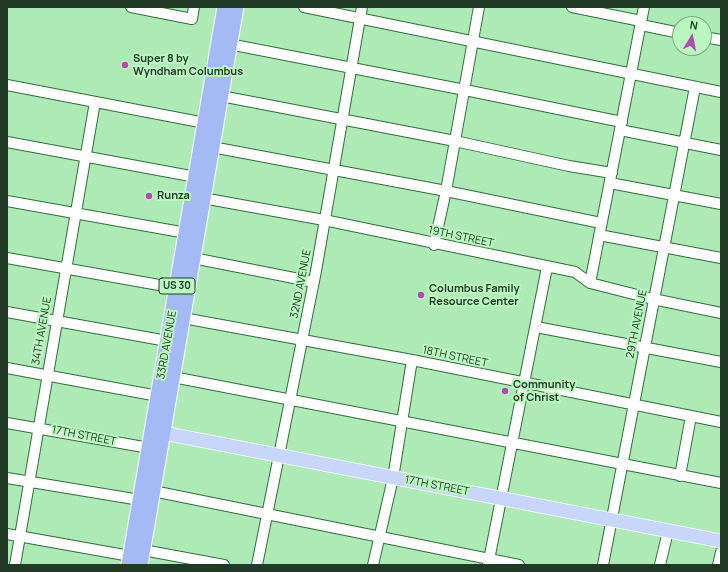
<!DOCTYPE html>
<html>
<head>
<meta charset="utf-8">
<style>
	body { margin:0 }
	#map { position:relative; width:728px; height:572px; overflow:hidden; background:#adeab5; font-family:Manrope,sans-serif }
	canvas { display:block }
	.frame { position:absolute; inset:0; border:8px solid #213a25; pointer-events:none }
	.north { position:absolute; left:672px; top:16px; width:40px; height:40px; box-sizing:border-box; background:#baf7c1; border:1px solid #7dab83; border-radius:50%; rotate:10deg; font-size:11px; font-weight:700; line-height:16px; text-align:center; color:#213a25 }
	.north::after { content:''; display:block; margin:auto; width:14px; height:18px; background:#b24cb0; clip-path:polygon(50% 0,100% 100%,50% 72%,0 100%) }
</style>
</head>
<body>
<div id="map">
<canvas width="728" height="572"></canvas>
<div class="frame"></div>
<div class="north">N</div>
</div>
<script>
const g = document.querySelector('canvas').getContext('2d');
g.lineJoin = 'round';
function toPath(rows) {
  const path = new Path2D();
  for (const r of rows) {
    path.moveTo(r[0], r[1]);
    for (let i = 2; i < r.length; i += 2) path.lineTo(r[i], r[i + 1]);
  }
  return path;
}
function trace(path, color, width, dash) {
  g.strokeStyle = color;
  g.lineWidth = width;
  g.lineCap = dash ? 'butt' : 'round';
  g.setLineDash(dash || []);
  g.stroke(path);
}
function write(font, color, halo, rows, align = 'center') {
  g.font = font + ' Manrope,sans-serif';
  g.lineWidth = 4;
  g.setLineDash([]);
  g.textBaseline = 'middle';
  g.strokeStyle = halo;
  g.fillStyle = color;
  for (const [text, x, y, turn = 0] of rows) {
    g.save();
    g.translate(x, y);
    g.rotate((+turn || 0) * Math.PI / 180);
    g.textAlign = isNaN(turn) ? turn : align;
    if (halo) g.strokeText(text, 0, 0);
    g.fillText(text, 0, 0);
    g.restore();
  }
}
const minor = toPath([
	[131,7,192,19,194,7],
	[304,7,721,92],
	[572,7,641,21],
	[641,25,680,33],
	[704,37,721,40],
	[229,44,465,90,622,122],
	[7,85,205,123],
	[221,96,455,141,569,166,612,173],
	[620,130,721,150],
	[7,142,196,177],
	[212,147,446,191,601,223],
	[610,183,721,204],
	[197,197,324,220,575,272,590,283,653,299,721,313],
	[7,201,192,234],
	[599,235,721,258],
	[434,245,446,191,479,7],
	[7,258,176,288],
	[193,258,314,282],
	[590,283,644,7],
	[7,312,167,341],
	[183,318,412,360,721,422],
	[536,327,721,362],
	[7,368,158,396],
	[173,377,721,483],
	[7,423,155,449],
	[680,476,691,416],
	[7,478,140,500],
	[153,491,519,565],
	[7,534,130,556],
	[143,550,224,565],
	[15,565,95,102],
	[257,565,316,271,362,7],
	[373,565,393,478,412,360],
	[488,565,547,267],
	[603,565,695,87],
	[660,565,668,531],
	[718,565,721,552]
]);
const major = toPath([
	[153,431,721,541]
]);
const highway = toPath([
	[129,565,225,7],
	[140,565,236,7]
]);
trace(minor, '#336d3e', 12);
trace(major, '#fff', 15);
trace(highway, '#fff', 17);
trace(minor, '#fff', 10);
trace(major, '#c8d6f9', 13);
trace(highway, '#a4baf5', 15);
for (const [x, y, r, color] of [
	[125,65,4,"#b24cb0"],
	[149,196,4,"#b24cb0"],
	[421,295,4,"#b24cb0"],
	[505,391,4,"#b24cb0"]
]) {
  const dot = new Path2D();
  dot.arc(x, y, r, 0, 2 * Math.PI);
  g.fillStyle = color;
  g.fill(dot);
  trace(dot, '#baf7c1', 1.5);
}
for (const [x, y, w] of [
	[177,286,36]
]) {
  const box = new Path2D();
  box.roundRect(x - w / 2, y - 8, w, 16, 3);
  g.fillStyle = '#baf7c1';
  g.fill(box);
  trace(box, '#213a25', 1);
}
write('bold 10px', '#213a25', null, [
	["US 30",177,286]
]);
write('bold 11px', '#213a25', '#baf7c1', [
	["Super 8 by",133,59],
	["Wyndham Columbus",133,72],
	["Runza",157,196],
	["Columbus Family",429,289],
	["Resource Center",429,302],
	["Community",513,385],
	["of Christ",513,398]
], 'left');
write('11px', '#213a25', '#baf7c1', [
	["19TH STREET",461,237,12],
	["32ND AVENUE",301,284,-79],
	["29TH AVENUE",637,324,-79],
	["34TH AVENUE",42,331,-80],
	["33RD AVENUE",167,345,-80],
	["18TH STREET",455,357,12],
	["17TH STREET",84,436,11],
	["17TH STREET",437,486,11]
]);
</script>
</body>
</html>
